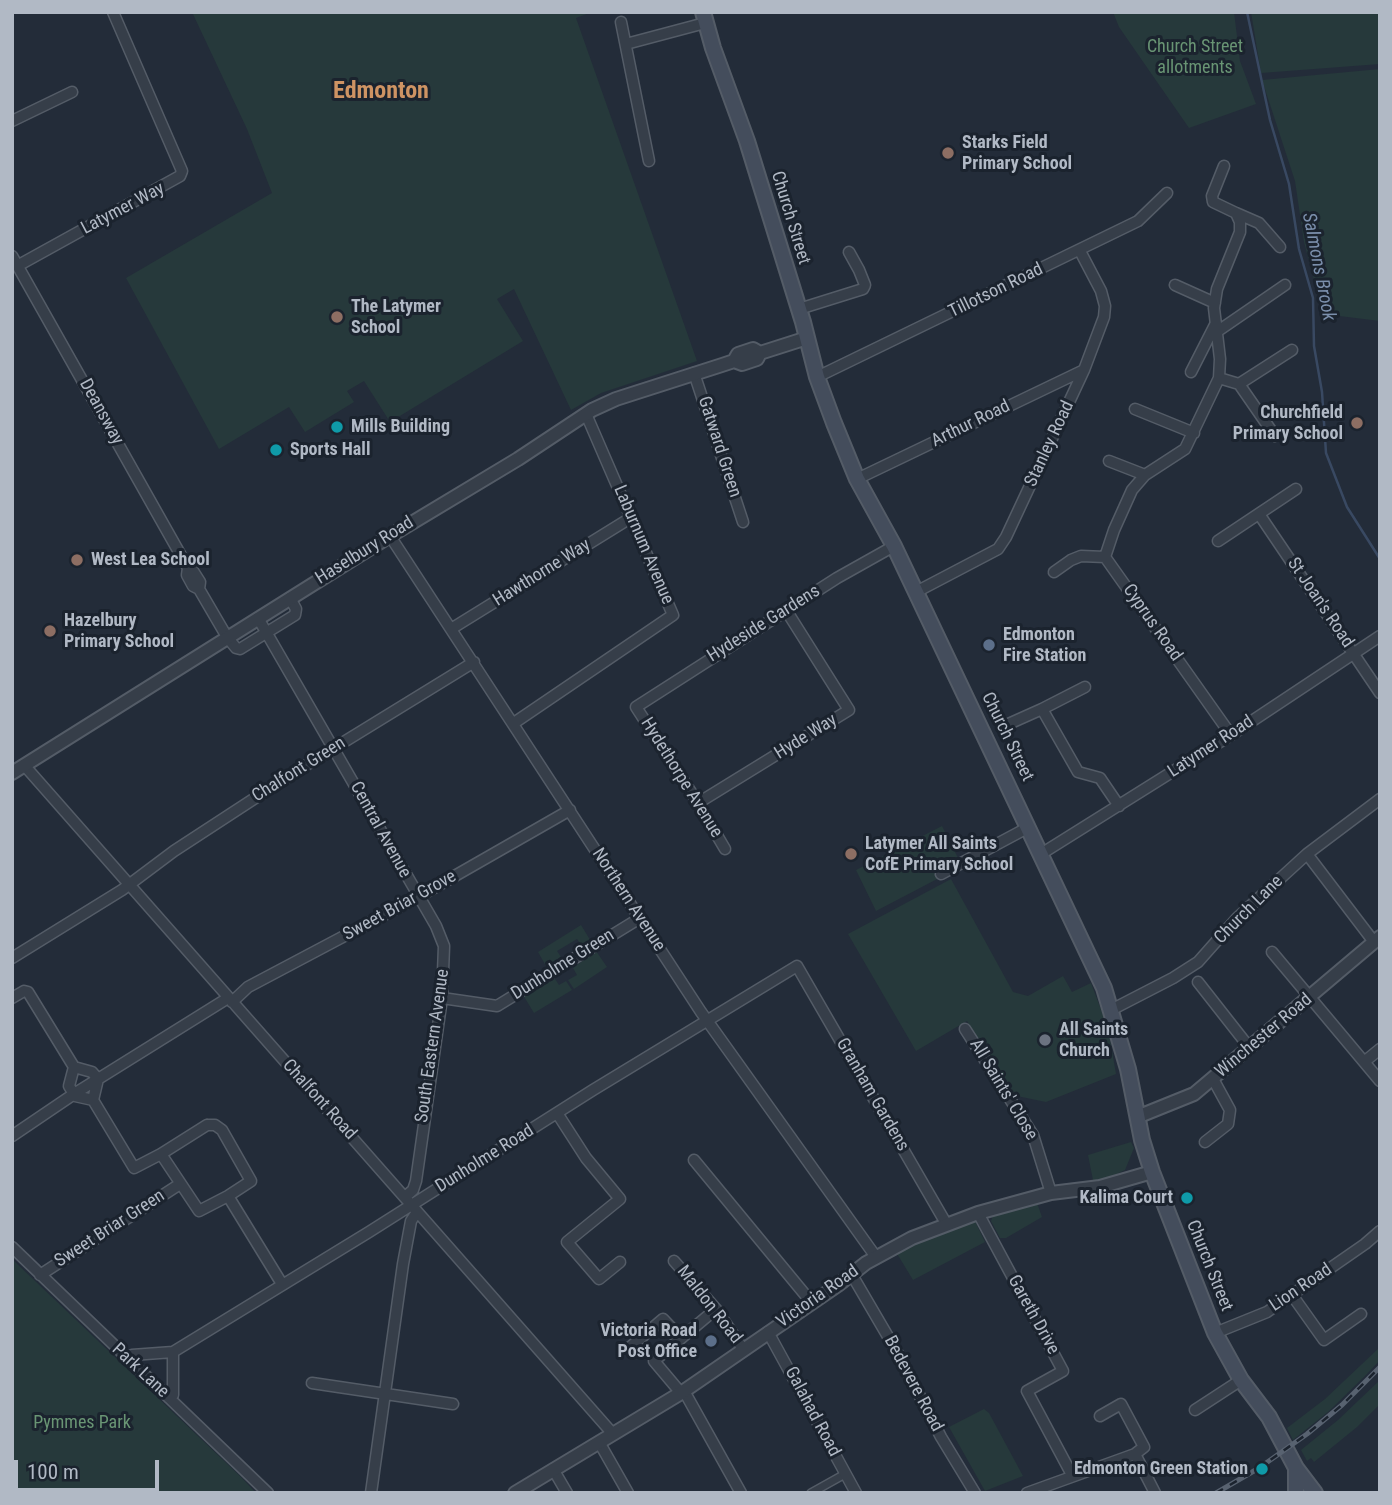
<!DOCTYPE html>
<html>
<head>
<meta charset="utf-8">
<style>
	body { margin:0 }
	#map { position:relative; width:1392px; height:1505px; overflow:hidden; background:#232c39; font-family:"Roboto Condensed",sans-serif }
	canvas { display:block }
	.frame { position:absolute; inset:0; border:14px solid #b1b9c5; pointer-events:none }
	.scale { position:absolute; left:14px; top:1460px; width:145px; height:32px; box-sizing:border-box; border:4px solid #b1b9c5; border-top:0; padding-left:9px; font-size:21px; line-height:24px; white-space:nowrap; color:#b1b9c5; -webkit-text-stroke:5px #1b232e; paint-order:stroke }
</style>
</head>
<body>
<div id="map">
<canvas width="1392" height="1505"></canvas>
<div class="frame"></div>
<div class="scale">100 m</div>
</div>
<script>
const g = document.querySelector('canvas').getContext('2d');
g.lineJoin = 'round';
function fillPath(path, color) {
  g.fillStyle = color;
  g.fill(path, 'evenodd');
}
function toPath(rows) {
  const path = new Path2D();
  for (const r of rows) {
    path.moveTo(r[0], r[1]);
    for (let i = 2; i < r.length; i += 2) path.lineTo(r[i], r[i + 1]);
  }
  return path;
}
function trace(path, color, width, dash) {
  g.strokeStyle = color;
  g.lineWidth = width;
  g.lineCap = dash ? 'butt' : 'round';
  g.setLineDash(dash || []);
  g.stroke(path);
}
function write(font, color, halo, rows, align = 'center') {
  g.font = font + ' "Roboto Condensed",sans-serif';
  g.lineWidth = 6;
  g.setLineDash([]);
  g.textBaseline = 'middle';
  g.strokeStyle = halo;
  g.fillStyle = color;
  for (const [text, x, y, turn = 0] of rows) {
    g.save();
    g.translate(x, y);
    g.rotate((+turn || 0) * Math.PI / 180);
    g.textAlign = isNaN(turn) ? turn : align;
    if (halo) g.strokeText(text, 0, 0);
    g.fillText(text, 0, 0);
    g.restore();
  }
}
fillPath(toPath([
	[192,12,592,12,576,18,697,361,601,393,571,410,514,289,497,299,523,341,390,422,364,381,347,391,354,402,305,432,289,407,219,449,126,278,272,193,247,129],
	[1113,12,1234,12,1240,61,1256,104,1189,128,1119,27],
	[1251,12,1380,12,1380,64,1261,73],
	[1380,69,1380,321,1323,314,1304,242,1295,181,1262,80],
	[942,826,959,860,939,869,941,877,876,911,856,870],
	[951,879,1013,992,1028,996,1063,976,1072,992,1091,983,1108,1028,1116,1074,1046,1102,1012,1095,967,1021,916,1051,848,934],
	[581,925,592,943,582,946,577,939,557,951,561,957,546,966,538,952],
	[596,951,607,967,574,989,568,980,577,975,573,968],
	[555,979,559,985,566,981,572,990,534,1013,523,995],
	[1131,1142,1134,1148,1125,1170,1094,1185,1088,1155],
	[1036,1200,1042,1217,1006,1238,1000,1238,991,1221,994,1213],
	[974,1219,985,1242,913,1280,896,1252],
	[12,1259,241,1477,256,1493,12,1493],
	[1380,1347,1380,1360,1366,1375,1328,1412,1293,1440,1287,1428,1325,1399],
	[1380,1380,1380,1404,1357,1427,1314,1462,1311,1458,1307,1461,1301,1450,1338,1420],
	[984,1409,989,1413,1023,1476,985,1491,949,1427]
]), '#26393b');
trace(toPath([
	[1247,12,1270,120,1289,184,1299,249,1313,298,1314,346,1322,392,1326,453,1347,507,1380,559]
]), '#394962', 2.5);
const pedestrian = toPath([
	[811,1493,845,1474]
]);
const minor = toPath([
	[621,22,649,161],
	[626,44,705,23],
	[12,121,72,92],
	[1236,213,1259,223,1280,247],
	[12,256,188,568,193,571,200,582,199,589,227,637,236,648,240,649,295,615,296,609,290,598],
	[19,265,180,176,182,171,113,12],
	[1175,285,1215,303],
	[799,309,863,289,865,285,859,270,849,252],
	[1218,331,1285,285],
	[1191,372,1216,323],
	[694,373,743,522],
	[817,377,1138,221,1167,193],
	[1219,378,1239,384,1275,436],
	[1239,384,1292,350],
	[1135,409,1194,433],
	[1109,461,1145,475],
	[857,479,1084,370],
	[1259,514,1380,693],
	[390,536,701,1012,876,1257],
	[1218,541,1296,489],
	[1105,557,1114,530,1132,490,1145,475,1185,449,1219,378,1220,359,1214,308,1217,289,1240,232,1240,222,1236,213,1213,202,1212,196,1224,166],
	[188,568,187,575,193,586,199,589],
	[1054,572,1071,560,1081,556,1105,557,1231,735],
	[916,592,998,549,1006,537,1084,370,1104,317,1105,306,1101,291,1080,251],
	[258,618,436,926,444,946,442,998,416,1181,413,1190,405,1197],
	[451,629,632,517],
	[1042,709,1085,687],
	[514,723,673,615,586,414],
	[1004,726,1042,709,1078,772,1100,778,1119,806],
	[24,765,613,1434],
	[698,803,849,710,786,610],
	[725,849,698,803,636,707,837,578,894,546],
	[1041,854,1231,735,1380,636],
	[1307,854,1374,942],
	[941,874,1029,827],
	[1272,952,1380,1081],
	[12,958,122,890,174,851,295,772,474,662],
	[1198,982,1249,1047],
	[12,998,24,991,28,992,74,1067],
	[442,998,497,1006,640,918],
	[232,1002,248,987,418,897,570,810],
	[1111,1010,1173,978,1198,962,1237,918,1307,854,1380,799],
	[965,1029,1033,1135,1051,1193],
	[1364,1062,1380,1049],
	[74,1067,92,1072,98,1079,93,1100,75,1096,69,1086,74,1067],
	[93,1100,134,1168,161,1154],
	[557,1113,586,1158,620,1199,567,1242,599,1279,620,1262],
	[207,1125,215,1125,222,1130,251,1181,228,1196,199,1211,161,1154,207,1125],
	[12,1136,74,1094,228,998],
	[1205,1142,1228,1124,1230,1110,1213,1079],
	[694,1160,812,1303],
	[228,1196,282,1284],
	[978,1213,1063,1371,1027,1391,1072,1475],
	[12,1247,268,1493],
	[674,1261,716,1309,743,1349],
	[40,1275,180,1184],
	[852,1275,897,1352,941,1437,975,1493],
	[1292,1295,1324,1340,1361,1314],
	[768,1332,856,1493],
	[1215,1333,1267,1312,1365,1244,1380,1231],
	[629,1348,663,1319,681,1338],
	[127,1359,132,1355,173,1352,369,1232,593,1090,797,966,947,1225],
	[312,1383,453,1404],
	[684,1391,741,1493],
	[681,1393,654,1361,716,1309],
	[169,1398,173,1395,173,1352],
	[1195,1410,1241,1380],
	[599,1442,628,1493],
	[1135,1454,1155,1493],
	[553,1469,567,1493],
	[371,1493,403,1264,411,1221,417,1212],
	[1027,1493,1135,1454,1144,1447,1121,1404,1100,1416]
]);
const tertiary = toPath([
	[734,361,738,354,753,349,760,353],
	[12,773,390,536,518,459,592,410,616,399,722,365,734,361,742,364,757,359,760,353,807,338],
	[1137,1117,1194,1094,1380,937],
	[515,1493,681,1393,838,1285,866,1263,912,1238,978,1213,1051,1193,1100,1187,1152,1172]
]);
const secondary = toPath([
	[703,12,713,48,747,141,803,322,817,377,834,423,857,479,894,546,1104,988,1128,1069,1142,1140,1152,1172,1215,1333,1241,1380,1269,1417,1296,1468,1315,1493],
	[1296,1493,1296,1468]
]);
trace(pedestrian, '#545c67', 10);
trace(minor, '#545c67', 13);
trace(tertiary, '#545c67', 16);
trace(secondary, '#545c67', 18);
trace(pedestrian, '#363e49', 7);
trace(minor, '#363e49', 10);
trace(tertiary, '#363e49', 12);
trace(secondary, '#444d5c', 14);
const rail = toPath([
	[1216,1493,1259,1468,1307,1434,1342,1405,1380,1367]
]);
trace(rail, '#586270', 5);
trace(rail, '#1b232e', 2.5, [8]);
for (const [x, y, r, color] of [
	[948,153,7,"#8d6e63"],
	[337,317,7,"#8d6e63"],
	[1357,423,7,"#8d6e63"],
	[337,427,7,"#0f9aa8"],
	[276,450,7,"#0f9aa8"],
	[77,560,7,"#8d6e63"],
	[50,631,7,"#8d6e63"],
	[989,645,7,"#5c6f8a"],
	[851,854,7,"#8d6e63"],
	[1045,1040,7,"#6b7280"],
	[1187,1198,7,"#0f9aa8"],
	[711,1341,7,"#5c6f8a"],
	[1262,1469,7,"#0f9aa8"]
]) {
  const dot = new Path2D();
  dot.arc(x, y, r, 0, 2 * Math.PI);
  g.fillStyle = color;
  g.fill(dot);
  trace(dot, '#1b232e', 2.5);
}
write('18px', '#699574', '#1b232e', [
	["Church Street",1195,47],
	["allotments",1195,68],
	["Pymmes Park",82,1423]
]);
write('bold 18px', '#b1b9c5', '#1b232e', [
	["Starks Field",962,143],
	["Primary School",962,164],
	["The Latymer",351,307],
	["School",351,328],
	["Churchfield",1343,413,"right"],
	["Primary School",1343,434,"right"],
	["Mills Building",351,427],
	["Sports Hall",290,450],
	["West Lea School",91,560],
	["Hazelbury",64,621],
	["Primary School",64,642],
	["Edmonton",1003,635],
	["Fire Station",1003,656],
	["Latymer All Saints",865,844],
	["CofE Primary School",865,865],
	["All Saints",1059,1030],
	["Church",1059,1051],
	["Kalima Court",1173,1198,"right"],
	["Victoria Road",697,1331,"right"],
	["Post Office",697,1352,"right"],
	["Edmonton Green Station",1248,1469,"right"]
], 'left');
write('18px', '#b1b9c5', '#1b232e', [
	["Latymer Way",123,209,-28],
	["Church Street",790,218,73],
	["Tillotson Road",996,291,-26],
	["Deansway",101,412,61],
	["Arthur Road",971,424,-26],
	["Stanley Road",1050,444,-65],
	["Gatward Green",719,447,72],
	["Laburnum Avenue",643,545,67],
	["Haselbury Road",365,551,-32],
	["Hawthorne Way",542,573,-32],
	["St Joan's Road",1320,603,56],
	["Cyprus Road",1152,623,55],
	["Hydeside Gardens",764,624,-32],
	["Hyde Way",806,737,-32],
	["Church Street",1007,737,64],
	["Latymer Road",1211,747,-33],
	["Chalfont Green",299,770,-32],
	["Hydethorpe Avenue",681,778,58],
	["Central Avenue",380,830,61],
	["Northern Avenue",628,900,57],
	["Sweet Briar Grove",400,906,-29],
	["Church Lane",1249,910,-45],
	["Dunholme Green",563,965,-32],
	["Winchester Road",1264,1036,-40],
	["South Eastern Avenue",433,1046,-82],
	["All Saints' Close",1003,1090,59],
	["Granham Gardens",872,1095,60],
	["Chalfont Road",319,1100,48],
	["Dunholme Road",485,1159,-32],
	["Sweet Briar Green",110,1229,-33],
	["Church Street",1209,1266,68],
	["Lion Road",1301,1288,-34],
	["Victoria Road",818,1297,-35],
	["Maldon Road",709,1305,52],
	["Gareth Drive",1033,1315,61],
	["Park Lane",140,1371,43],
	["Bedevere Road",913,1384,62],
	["Galahad Road",812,1412,62]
]);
write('italic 19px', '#7b8fac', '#1b232e', [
	["Salmons Brook",1318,267,79]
]);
write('bold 24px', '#ce9363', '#1b232e', [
	["Edmonton",381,92]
]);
</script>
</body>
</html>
